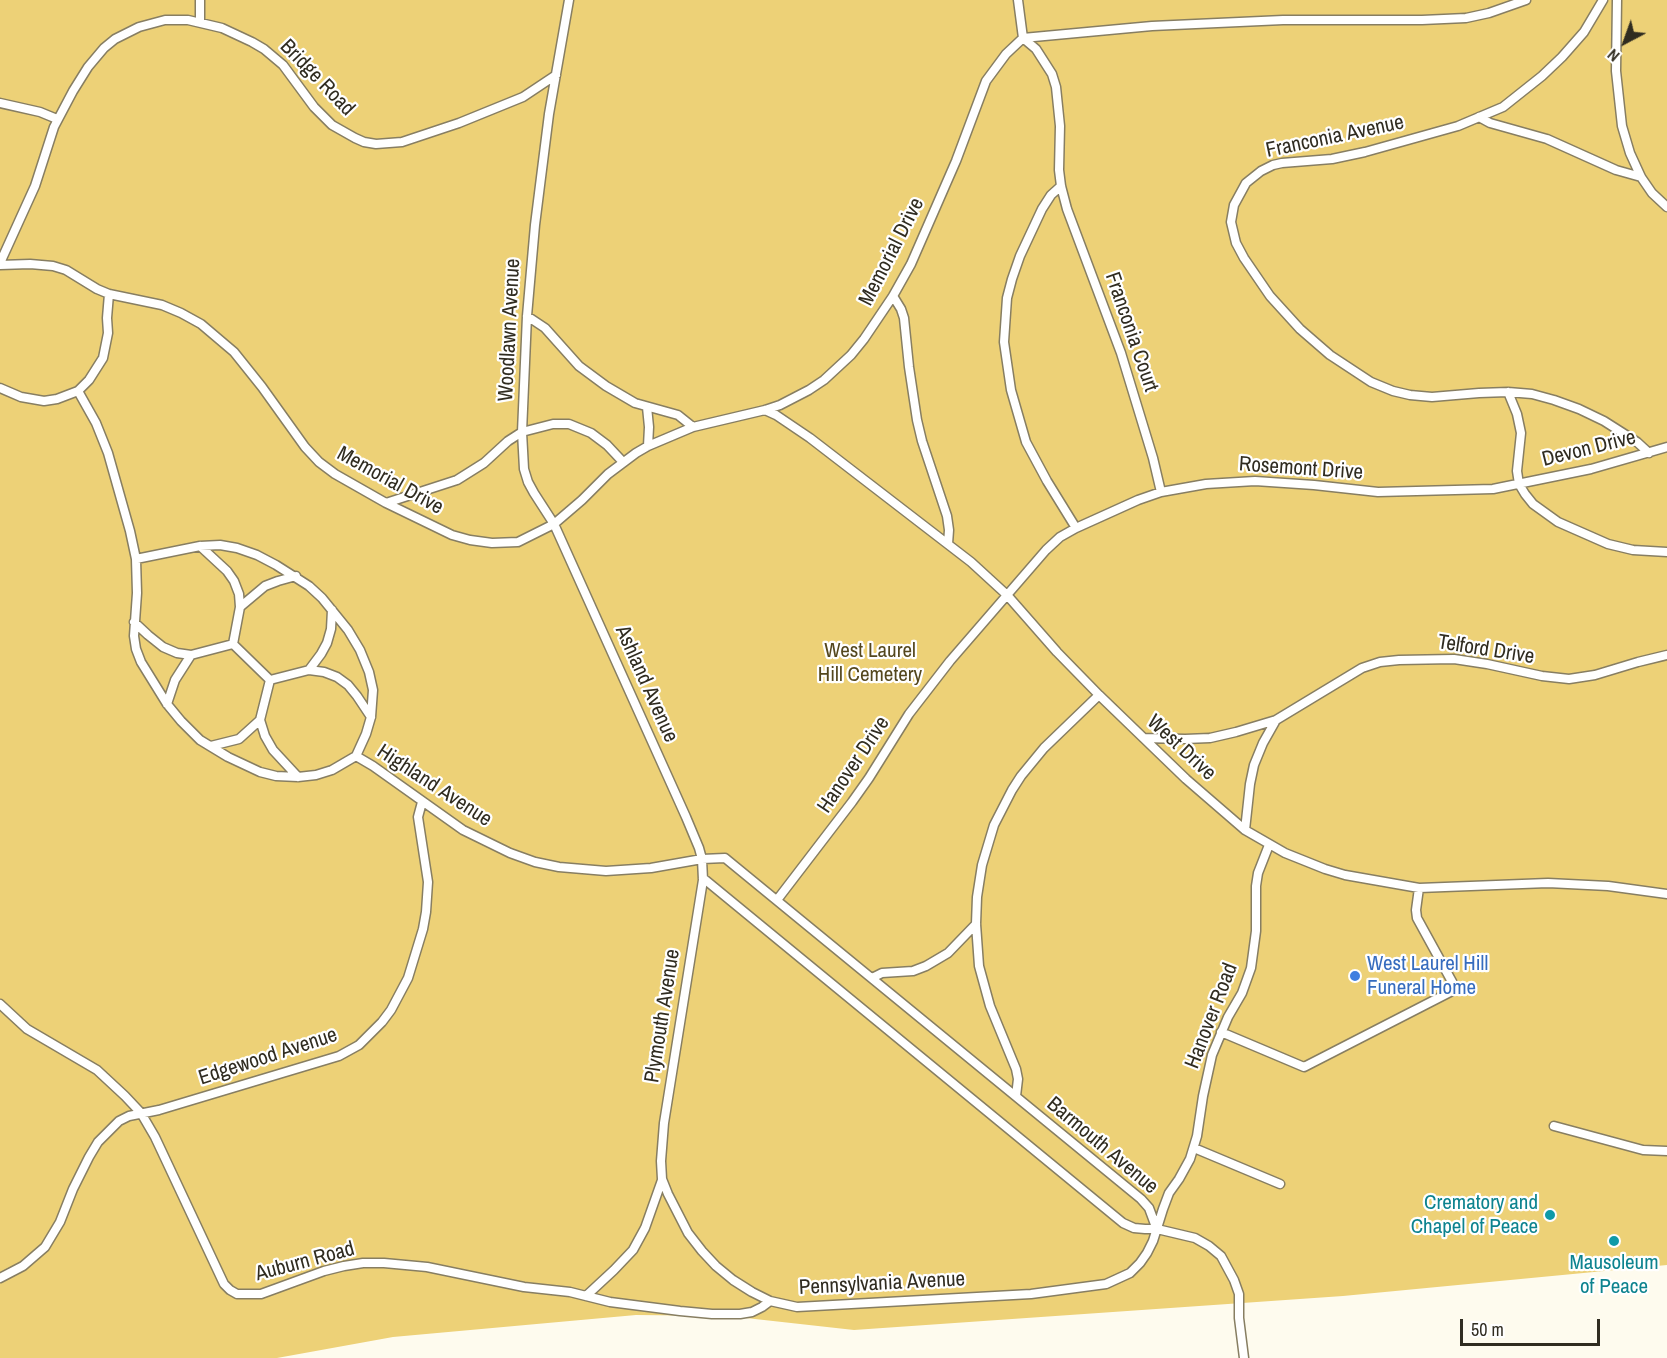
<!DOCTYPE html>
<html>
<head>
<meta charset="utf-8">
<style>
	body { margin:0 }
	#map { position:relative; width:1667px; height:1358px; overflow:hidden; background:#fefbee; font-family:"Archivo Narrow",sans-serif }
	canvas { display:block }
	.north { position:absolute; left:1595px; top:12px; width:60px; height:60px; -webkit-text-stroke:4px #fff; paint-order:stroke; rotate:221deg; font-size:16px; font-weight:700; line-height:24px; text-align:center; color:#302c20 }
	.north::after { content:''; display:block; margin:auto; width:21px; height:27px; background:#302c20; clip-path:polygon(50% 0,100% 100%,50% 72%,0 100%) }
	.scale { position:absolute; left:1460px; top:1319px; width:140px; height:27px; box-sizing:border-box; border:3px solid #302c20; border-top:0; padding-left:8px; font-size:18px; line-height:21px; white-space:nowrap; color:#302c20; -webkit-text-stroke:4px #fff; paint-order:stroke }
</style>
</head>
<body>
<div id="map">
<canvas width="1667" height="1358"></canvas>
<div class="north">N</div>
<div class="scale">50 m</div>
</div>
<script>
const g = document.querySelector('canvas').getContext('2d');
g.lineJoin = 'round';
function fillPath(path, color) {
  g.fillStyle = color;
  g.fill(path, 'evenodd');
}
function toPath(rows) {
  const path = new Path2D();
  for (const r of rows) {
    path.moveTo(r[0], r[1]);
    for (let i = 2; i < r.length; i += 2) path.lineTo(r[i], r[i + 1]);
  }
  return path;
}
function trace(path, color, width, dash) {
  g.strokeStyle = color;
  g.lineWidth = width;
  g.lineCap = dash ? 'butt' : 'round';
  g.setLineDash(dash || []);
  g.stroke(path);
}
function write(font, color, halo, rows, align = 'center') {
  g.font = font + ' "Archivo Narrow",sans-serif';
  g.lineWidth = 4.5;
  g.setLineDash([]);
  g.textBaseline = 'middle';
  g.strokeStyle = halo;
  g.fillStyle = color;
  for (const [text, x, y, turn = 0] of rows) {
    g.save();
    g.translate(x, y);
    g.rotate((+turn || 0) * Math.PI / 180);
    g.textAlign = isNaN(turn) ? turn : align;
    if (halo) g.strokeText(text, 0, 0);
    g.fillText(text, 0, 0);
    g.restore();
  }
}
fillPath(toPath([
	[0,0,1667,0,1667,1265,1343,1296,854,1330,728,1316,636,1315,393,1337,277,1358,0,1358]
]), '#edd177');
const lane = toPath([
	[200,0,200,22],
	[569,0,549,114,535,225,527,316,522,432,524,469,528,482,534,493,554,524,686,817,699,848,702,859,703,880,664,1123,661,1161,662,1179,668,1194,688,1233,702,1251,716,1266,733,1280,752,1292,770,1301,797,1307,1031,1294,1106,1284,1130,1273,1140,1263,1147,1253,1153,1241,1163,1209,1169,1193,1179,1179,1190,1159,1197,1136,1203,1096,1212,1055,1228,1017,1242,993,1251,968,1256,931,1256,886,1258,873,1269,845],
	[1603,0,1584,32,1562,57,1542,76,1503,107,1458,126,1365,152,1332,159,1282,163,1273,165,1261,171,1246,183,1234,205,1231,222,1236,243,1244,258,1270,296,1300,329,1330,355,1371,382,1393,391,1410,395,1432,397,1479,393,1508,392,1532,394,1554,400,1579,409,1604,421,1637,442,1649,453],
	[1617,0,1616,71,1622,126,1630,153,1641,177,1652,193,1667,207],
	[1023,38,1152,26,1283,20,1422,20,1466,18,1489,13,1526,0],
	[1023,38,1036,49,1052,74,1056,87,1060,126,1059,170,1061,186,1067,209,1121,353,1153,458,1161,492],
	[0,103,40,112,57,119],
	[1479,117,1490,123,1547,139,1616,170,1641,177],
	[1061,186,1051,195,1042,209,1020,256,1012,279,1007,298,1004,342,1011,390,1026,442,1047,481,1076,528],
	[0,263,35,186,54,127,73,91,88,67,104,48,115,39,139,27,165,20,188,20,222,28,252,42,264,49,283,65,314,107,332,125,355,138,364,142,376,144,402,142,459,123,523,97,556,75],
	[0,265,30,264,53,266,66,270,97,289,109,294,162,305,181,313,201,324,234,352,262,387,305,447,319,462,335,474,386,503,452,535,470,540,492,543,518,542,554,524,582,500,608,474,636,453,648,446,693,427,765,410,780,405,809,390,824,380,851,355,864,339,893,296,911,264,956,161,986,81,1006,54,1023,38,1018,0],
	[893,296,901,309,904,318,909,367,917,420,922,441,947,516,949,530,948,544],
	[527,316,545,328,579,366,606,386,635,403,678,415,693,427],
	[0,388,21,397,44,401,57,399,78,391,89,380,103,358,108,333,107,318,109,294],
	[78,391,96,423,108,453,130,531,136,559,137,593,134,636,136,649,141,662,167,704,181,721,200,740,228,757,260,772,276,776,298,777,316,775,332,770,356,756,366,734,371,717,373,690,369,672,360,650,348,630,322,598,309,586,276,565,257,555,237,548,220,545,200,546,136,559],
	[1508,392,1517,414,1521,433,1517,471,1519,484,1525,494,1533,504,1558,522,1608,544,1633,550,1667,552],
	[647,407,649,427,648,446],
	[765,410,776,415,810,438,971,562,1007,595,1057,652,1099,695,1186,779,1245,830,1285,853,1325,869,1345,875,1419,888,1548,883,1608,886,1667,894],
	[386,503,457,480,484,463,508,441,522,432,553,424,569,424,591,433,607,445,623,462],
	[200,546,227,571,234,581,239,594,240,607],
	[134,622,148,635,163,647,177,653,191,655],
	[233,644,240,607,265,586,278,581,296,576],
	[309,670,324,672,337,677,348,685,357,696,371,717],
	[270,680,309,670,321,654,327,643,331,629,332,610],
	[167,704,175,680,191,655,233,644,270,680,260,720,239,739,211,746],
	[260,720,265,736,273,750,298,777],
	[1144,738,1185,739,1210,738,1236,732,1276,720],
	[356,756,373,766,463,830,510,853,535,862,559,867,606,871,651,868,702,859,725,858,1141,1199,1149,1208,1156,1227],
	[1245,830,1250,784,1254,765,1263,743,1276,720,1362,668,1380,662,1399,660,1454,659,1487,664,1542,676,1569,679,1595,675,1638,662,1667,655],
	[703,878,1123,1223,1134,1228,1145,1229,1157,1229,1195,1238,1209,1246,1221,1256,1234,1280,1239,1294,1239,1318,1244,1358],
	[777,900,852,802,869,778,909,714,950,661,1046,550,1060,537,1076,528,1138,500,1161,492,1206,484,1255,481,1314,485,1378,492,1493,489,1591,469,1667,447],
	[872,978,882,973,913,971,926,966,948,953,976,924],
	[0,1004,27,1029,97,1070,125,1096,141,1113,155,1137,224,1284,230,1290,237,1294,261,1294,324,1271,344,1266,363,1263,384,1263,427,1267,524,1287,570,1292,610,1302,680,1311,712,1314,740,1314,752,1312,762,1307,770,1301],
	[1221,1032,1304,1067,1456,989,1417,918,1416,910,1419,888],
	[1016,1096,1018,1079,1016,1069,990,1006,979,966,976,924,977,897,982,865,994,825,1012,790,1021,776,1044,748,1099,695],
	[1554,1126,1643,1150,1667,1151],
	[1194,1148,1280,1184],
	[0,1278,23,1266,45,1247,60,1222,73,1189,89,1157,98,1142,119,1121,129,1116,159,1110,339,1056,359,1045,382,1022,391,1010,408,978,423,929,426,912,428,882,418,817,422,802],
	[586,1296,614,1270,633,1250,645,1228,662,1180]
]);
trace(lane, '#877e62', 11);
trace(lane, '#fff', 8);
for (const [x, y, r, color] of [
	[1355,976,6,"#3f7fe0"],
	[1550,1215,6,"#0f9aa8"],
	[1614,1241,6,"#0f9aa8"]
]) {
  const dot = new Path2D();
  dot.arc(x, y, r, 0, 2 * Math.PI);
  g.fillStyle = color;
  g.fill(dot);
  trace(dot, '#fff', 2);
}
write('21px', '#302c20', '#fff', [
	["Bridge Road",317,78,46],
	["Franconia Avenue",1335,137,-12],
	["Memorial Drive",892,252,-63],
	["Woodlawn Avenue",510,330,-87],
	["Franconia Court",1131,332,71],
	["Devon Drive",1589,449,-14],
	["Rosemont Drive",1301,469,4],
	["Memorial Drive",390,481,29],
	["Telford Drive",1486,650,9],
	["Ashland Avenue",646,684,66],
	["West Drive",1181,748,43],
	["Hanover Drive",854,765,-56],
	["Highland Avenue",434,786,33],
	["Plymouth Avenue",663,1016,-81],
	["Hanover Road",1212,1016,-69],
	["Edgewood Avenue",268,1057,-18],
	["Barmouth Avenue",1102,1146,40],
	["Auburn Road",305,1262,-15],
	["Pennsylvania Avenue",882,1284,-3]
]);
write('21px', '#54471d', '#fff', [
	["West Laurel",870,651],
	["Hill Cemetery",870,675]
]);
write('21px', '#366cbe', '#fff', [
	["West Laurel Hill",1367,964],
	["Funeral Home",1367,988]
], 'left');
write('21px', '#0d838f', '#fff', [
	["Crematory and",1538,1203],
	["Chapel of Peace",1538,1227],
	["Mausoleum",1614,1263,"center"],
	["of Peace",1614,1287,"center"]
], 'right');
</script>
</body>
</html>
